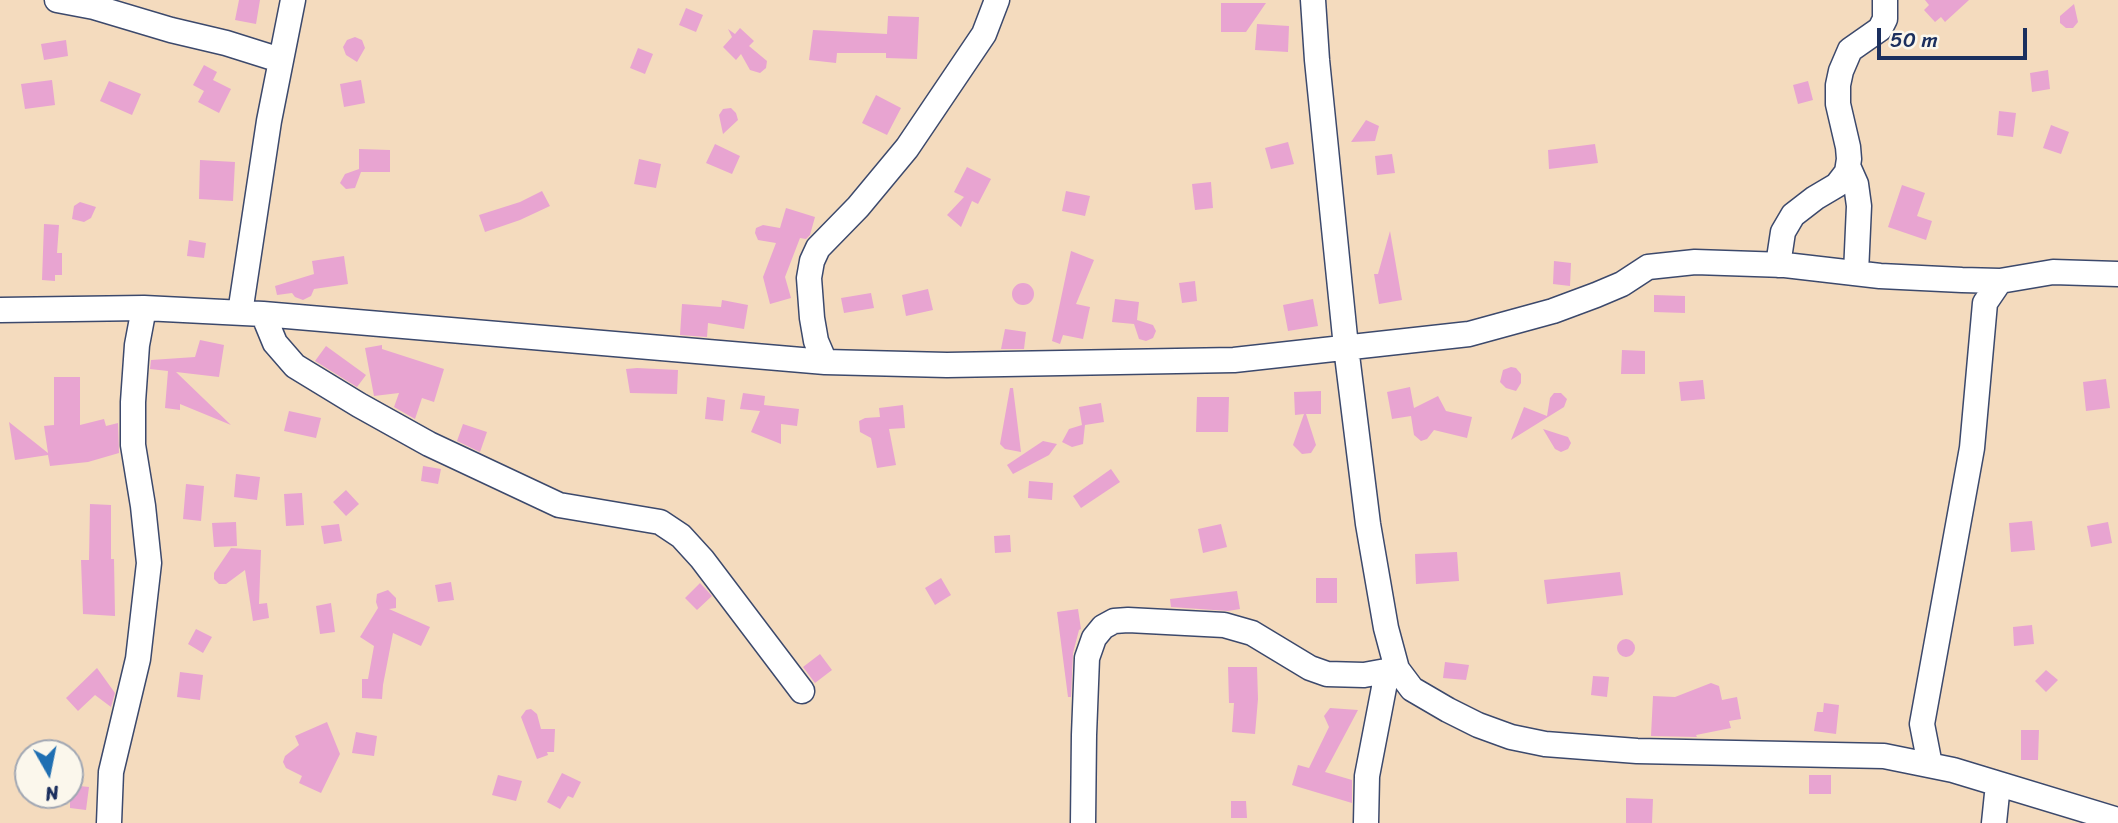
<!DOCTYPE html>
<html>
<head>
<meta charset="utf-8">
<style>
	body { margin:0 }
	#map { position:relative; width:2118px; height:823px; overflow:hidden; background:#f4dbbe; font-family:Sriracha,sans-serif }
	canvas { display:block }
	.north { position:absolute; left:14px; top:739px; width:70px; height:70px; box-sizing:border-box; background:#fbf7ec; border:2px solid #a1a7b3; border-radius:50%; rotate:171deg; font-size:19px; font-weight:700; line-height:28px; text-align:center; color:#1b2f5e }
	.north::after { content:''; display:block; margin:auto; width:24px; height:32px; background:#1f6fb2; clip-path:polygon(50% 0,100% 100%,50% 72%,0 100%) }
	.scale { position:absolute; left:1877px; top:28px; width:150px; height:32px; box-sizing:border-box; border:4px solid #1b2f5e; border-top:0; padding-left:9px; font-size:21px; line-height:24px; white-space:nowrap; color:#1b2f5e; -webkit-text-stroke:5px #fbf7ec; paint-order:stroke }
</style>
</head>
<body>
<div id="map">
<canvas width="2118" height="823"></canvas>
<div class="north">N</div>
<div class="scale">50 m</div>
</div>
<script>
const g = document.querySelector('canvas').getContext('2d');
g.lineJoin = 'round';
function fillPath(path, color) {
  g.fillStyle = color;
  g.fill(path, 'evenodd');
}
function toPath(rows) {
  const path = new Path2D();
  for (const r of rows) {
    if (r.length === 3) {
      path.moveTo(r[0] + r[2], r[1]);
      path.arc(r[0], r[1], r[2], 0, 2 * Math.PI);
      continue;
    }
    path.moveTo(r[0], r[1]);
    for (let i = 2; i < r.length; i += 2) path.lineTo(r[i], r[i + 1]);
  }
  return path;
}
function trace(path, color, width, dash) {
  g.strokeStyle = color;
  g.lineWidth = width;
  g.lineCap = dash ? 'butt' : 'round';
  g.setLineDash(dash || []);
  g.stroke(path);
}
fillPath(toPath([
	[239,0,260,0,256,24,235,20],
	[1925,0,1969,0,1945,22,1941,17,1935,22,1924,10,1929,5],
	[1221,3,1266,3,1246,32,1221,32],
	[2074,4,2078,22,2073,28,2066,28,2060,23,2060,16],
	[686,8,703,15,696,32,679,25],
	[888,16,919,17,917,59,886,58,886,53,837,53,836,63,809,60,813,30,887,34],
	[1257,24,1289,26,1288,52,1255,50],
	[740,28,754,41,749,46,767,61,766,68,760,73,750,70,741,54,736,60,723,47,732,37,728,29,735,34],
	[355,37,362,40,365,48,357,62,346,55,343,47,347,40],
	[66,40,68,56,44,60,41,44],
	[638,48,653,54,645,74,630,68],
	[204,65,217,72,213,80,231,89,219,113,198,102,204,91,193,85],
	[2048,70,2050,89,2032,92,2030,73],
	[52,80,55,105,25,109,21,84],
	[361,80,365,103,344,107,340,84],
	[109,81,141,94,132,115,100,101],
	[1808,81,1813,100,1798,104,1793,85],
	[876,95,901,108,887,135,862,123],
	[731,108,736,113,738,120,723,134,719,115,723,109],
	[1999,111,2016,113,2013,137,1997,135],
	[1366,120,1379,126,1375,141,1351,142],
	[2051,125,2069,132,2061,154,2043,148],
	[1288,142,1294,164,1271,169,1265,148],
	[715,144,740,156,732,174,706,163],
	[1595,144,1598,163,1549,169,1548,150],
	[359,149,390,150,390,172,361,172,355,188,346,189,340,183,345,174,359,169],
	[1392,154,1395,173,1377,175,1375,156],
	[639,159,661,164,656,188,634,184],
	[200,160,235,162,233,201,199,199],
	[967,167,991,179,978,204,972,201,961,227,947,215,964,197,954,192],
	[1211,182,1213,208,1195,210,1192,184],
	[1902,185,1925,193,1917,216,1932,221,1926,240,1888,227],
	[542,191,550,206,520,220,485,232,479,215,520,202],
	[1066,191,1090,196,1085,216,1062,211],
	[80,202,96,207,91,218,84,222,72,219,74,206],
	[786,208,815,217,810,235,806,239,800,238,785,277,791,298,770,304,763,277,776,243,758,240,755,233,756,228,763,225,780,228],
	[44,224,59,225,57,253,62,253,62,275,55,275,55,281,42,280],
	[1390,231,1402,300,1379,304,1374,274,1378,274],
	[189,240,206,243,204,258,187,256],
	[1071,251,1094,260,1076,304,1090,307,1083,339,1063,335,1060,344,1052,341],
	[344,256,348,284,314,289,311,296,303,300,295,297,292,293,277,295,275,286,314,274,312,261],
	[1554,261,1571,263,1570,286,1553,284],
	[1195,281,1197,301,1182,303,1179,283],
	[1023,294,11],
	[928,289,933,310,906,316,902,295],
	[871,293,874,308,844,313,841,298],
	[1654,295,1685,296,1685,313,1654,312],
	[1115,299,1139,302,1137,320,1153,325,1156,331,1153,338,1146,341,1139,339,1134,324,1112,322],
	[1313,299,1318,326,1288,331,1283,305],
	[722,300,748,305,744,329,708,323,707,337,680,335,682,304,721,307],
	[1005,329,1026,332,1024,349,1001,349],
	[200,340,224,345,219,377,176,372,231,425,180,404,180,410,165,408,168,371,150,369,151,360,195,357],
	[382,345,382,349,444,369,434,402,422,398,415,419,394,407,399,393,374,396,365,348],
	[326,346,366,375,357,387,315,361],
	[1622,350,1645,351,1645,374,1621,374],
	[1511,367,1516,368,1521,374,1521,383,1516,391,1506,388,1500,382,1503,370],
	[637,368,678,370,677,394,630,393,626,369],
	[54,377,80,377,80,425,104,419,106,426,118,423,119,453,88,462,50,466,48,455,15,460,9,422,48,453,44,426,54,425],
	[2106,379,2110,408,2086,411,2083,382],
	[1703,380,1705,399,1681,401,1679,382],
	[1410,387,1414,408,1438,396,1446,411,1472,417,1467,438,1434,430,1427,439,1421,441,1414,435,1411,416,1392,419,1387,392],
	[1010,388,1013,388,1021,452,1005,449,1000,444],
	[1321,391,1321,414,1306,414,1316,445,1311,453,1302,454,1293,445,1304,414,1295,415,1294,392],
	[743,393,765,396,764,405,799,409,797,426,781,424,781,444,751,432,760,411,740,409],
	[1554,393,1561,393,1567,399,1564,407,1511,440,1524,407,1547,416,1550,398],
	[707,397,725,400,723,421,705,419],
	[1197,397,1229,397,1228,432,1196,432],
	[1101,403,1104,422,1085,425,1083,444,1072,447,1062,442,1069,429,1082,425,1079,407],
	[903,405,905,428,889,429,896,465,877,468,871,438,860,432,859,421,865,418,880,417,879,408],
	[289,411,321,418,316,438,284,431],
	[463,424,487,432,480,452,457,441],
	[1543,429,1568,437,1571,443,1568,449,1561,452,1555,449],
	[1043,441,1057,444,1049,455,1013,474,1007,465],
	[423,466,441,469,438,484,421,481],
	[1111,469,1120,482,1081,508,1073,496],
	[236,474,260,477,257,500,234,497],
	[1029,481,1053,483,1052,500,1028,498],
	[186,484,204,486,201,521,183,519],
	[346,490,359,504,346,516,333,502],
	[302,493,304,525,286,526,284,494],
	[90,504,111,505,111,559,114,559,115,616,83,614,81,560,89,560],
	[2032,521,2035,550,2011,552,2009,523],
	[236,522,237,546,214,547,212,523],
	[2108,522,2112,543,2091,547,2087,526],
	[339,524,342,541,324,544,321,526],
	[1221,524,1227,547,1203,553,1198,529],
	[1010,535,1011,552,995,553,994,536],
	[231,548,261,550,259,604,267,603,269,618,253,621,245,570,226,584,219,584,214,579,214,573],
	[1457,552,1459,581,1416,584,1415,554],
	[1620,572,1623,595,1547,604,1544,580],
	[941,578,951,595,935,605,925,588],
	[1316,578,1337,578,1337,603,1316,603],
	[451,582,454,600,438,602,435,585],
	[700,583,712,596,697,610,685,598],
	[388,590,396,598,396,608,389,609,430,627,421,646,393,633,383,685,382,699,362,698,362,679,368,679,374,646,360,637,378,608,376,602,377,594],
	[1237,591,1240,609,1228,611,1171,607,1170,599],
	[331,603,335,632,320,634,316,606],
	[1078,609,1081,629,1079,630,1073,653,1071,697,1068,697,1057,612],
	[2032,625,2034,644,2014,646,2013,627],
	[196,629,212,637,203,653,188,644],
	[1626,648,9],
	[820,654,832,670,815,683,803,667],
	[1445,662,1469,665,1466,680,1443,678],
	[1228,667,1257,667,1258,699,1255,734,1232,732,1234,703,1229,703],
	[97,668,115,693,111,707,95,695,78,711,66,698],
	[2046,670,2058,680,2046,692,2035,681],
	[180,672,203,675,200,700,177,697],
	[1593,676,1609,677,1607,697,1591,695],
	[1711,683,1719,686,1722,700,1737,697,1741,719,1729,721,1731,728,1696,735,1697,737,1651,736,1653,696,1675,697],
	[1824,703,1839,705,1836,734,1814,731,1817,712,1823,712],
	[1330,708,1358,710,1325,772,1352,780,1352,803,1292,785,1298,765,1309,768,1329,727,1324,716],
	[531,709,537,714,541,729,555,729,554,752,547,752,548,755,537,759,521,717,526,710],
	[327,722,340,754,321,793,299,783,302,776,286,768,283,762,285,756,299,745,295,736],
	[2021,730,2039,730,2038,760,2021,760],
	[356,732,377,736,374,756,352,753],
	[562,773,581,782,573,798,568,796,560,809,547,802],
	[498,775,522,781,516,801,492,795],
	[1809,775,1831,775,1831,794,1809,794],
	[70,785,89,787,86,810,70,808],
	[1626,798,1653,799,1652,823,1626,823],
	[1231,801,1246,801,1247,818,1231,818]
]), '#e8a4d1');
const minor = toPath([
	[57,0,94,7,171,30,226,43,280,60],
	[1313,0,1317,60,1346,347,1368,524,1386,628,1397,669,1412,689,1448,710,1478,725,1511,737,1545,744,1637,751,1884,756,1953,770,2118,820],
	[1848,166,1856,184,1859,206,1856,273],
	[1778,265,1783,232,1793,215,1815,198,1837,185,1847,172,1849,159,1848,147,1838,104,1838,85,1841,71,1850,50,1880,29,1885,19,1885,0],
	[0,310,144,308,263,314,825,362,947,365,1234,360,1469,334,1553,311,1596,295,1622,284,1648,267,1695,262,1785,265,1880,276,1962,280,2000,281,2053,272,2118,274],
	[240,313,269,121,293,0],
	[263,314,275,343,295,366,359,405,429,444,559,505,660,522,681,536,702,559,802,691],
	[825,362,816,341,812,318,809,278,812,261,818,248,858,207,907,148,984,34,997,0],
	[1930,765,1922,724,1972,448,1985,303,2000,281],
	[109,823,111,772,138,659,149,563,143,506,133,445,133,402,137,345,144,308],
	[1083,823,1084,735,1087,658,1094,638,1103,627,1114,621,1128,620,1224,625,1252,633,1310,668,1327,674,1364,675,1397,669],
	[1366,823,1367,776,1387,672],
	[1994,823,1998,784]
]);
trace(minor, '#3c496c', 27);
trace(minor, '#fff', 24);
</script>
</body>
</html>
